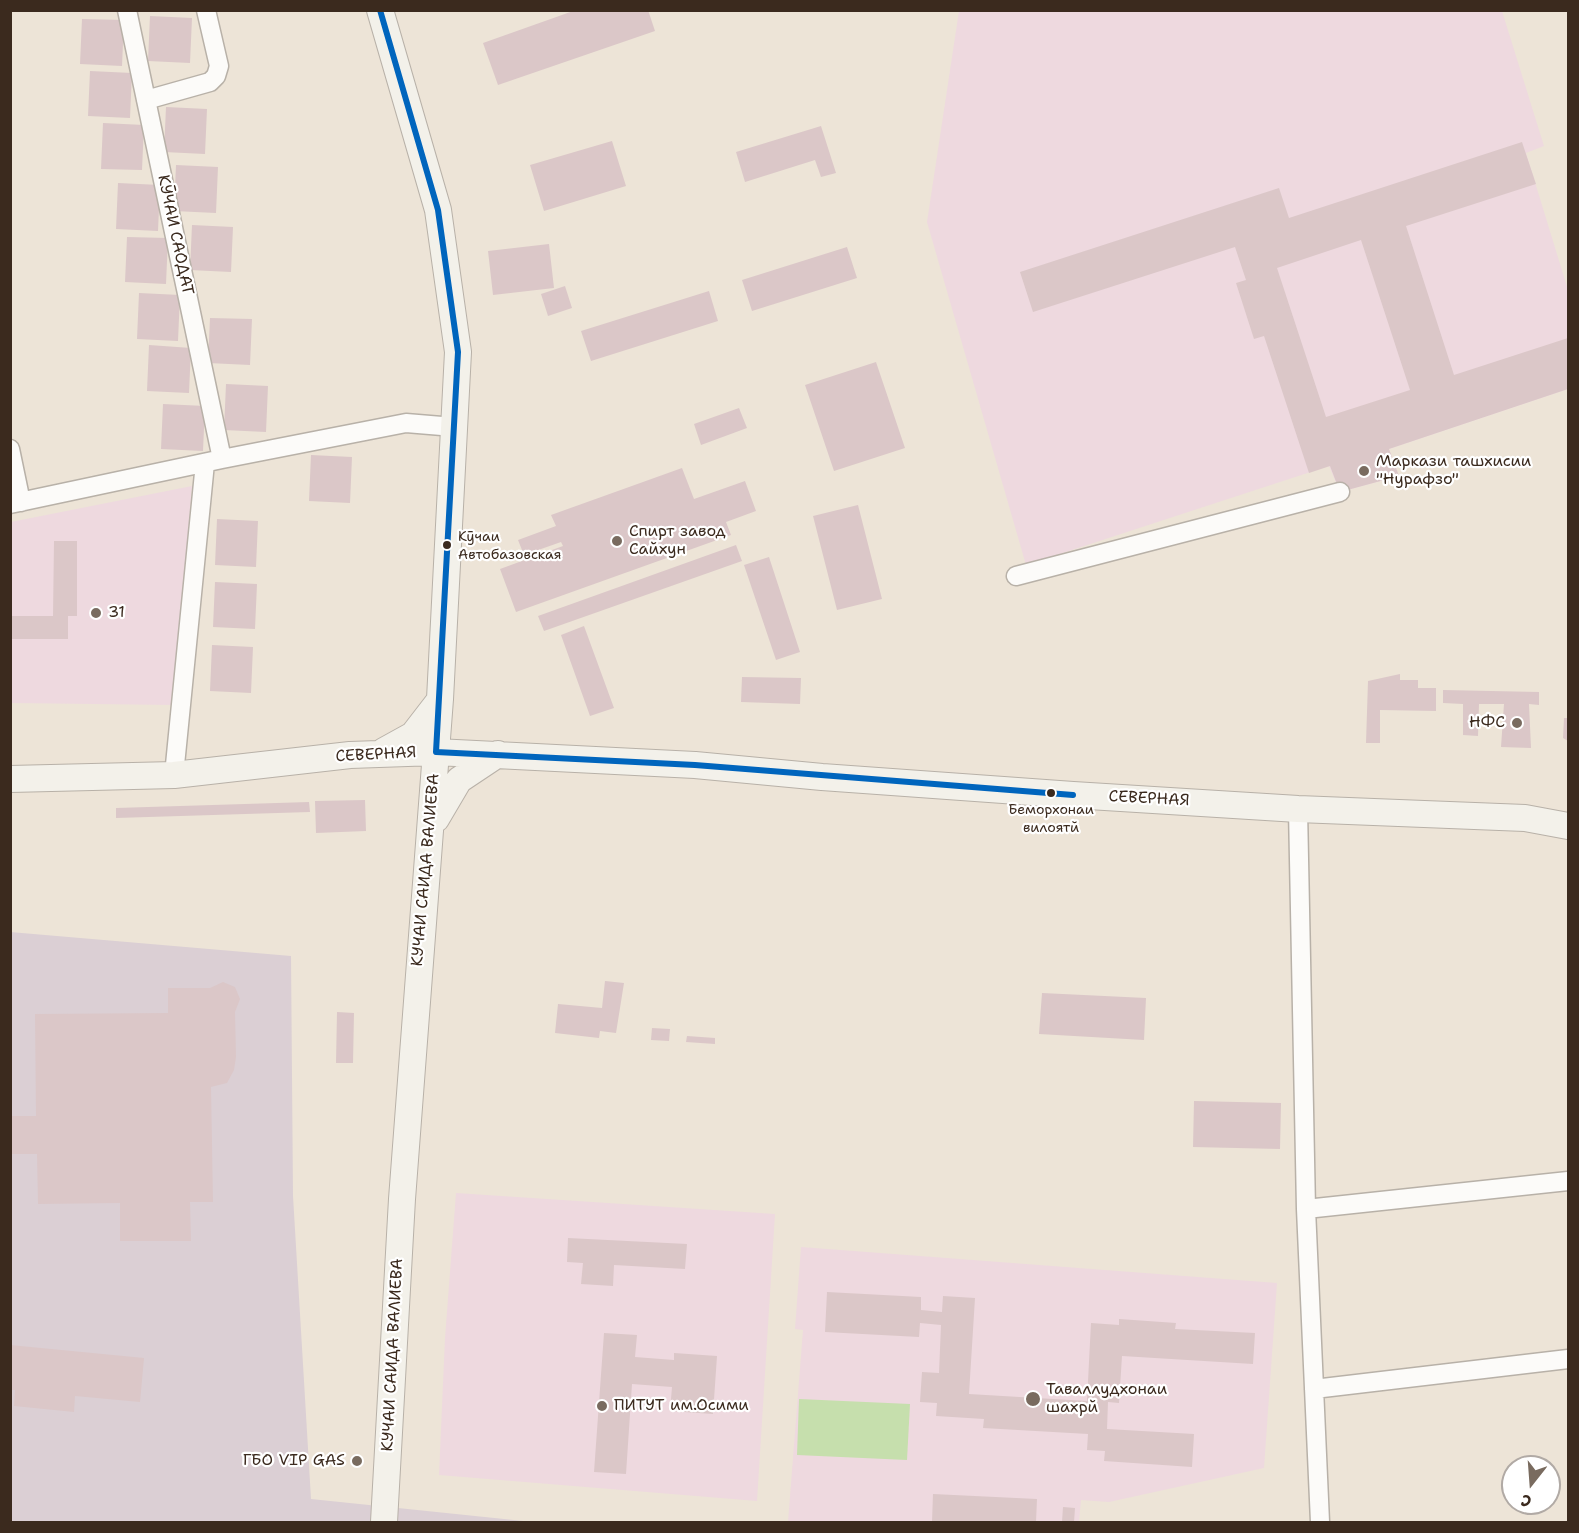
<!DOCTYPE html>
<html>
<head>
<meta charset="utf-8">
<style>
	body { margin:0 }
	#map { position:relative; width:1579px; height:1533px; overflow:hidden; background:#ede4d7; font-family:"Shantell Sans",sans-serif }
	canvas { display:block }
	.frame { position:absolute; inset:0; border:12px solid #3b2a1e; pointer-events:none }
	.north { position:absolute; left:1501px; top:1455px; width:60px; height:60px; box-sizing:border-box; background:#fff; border:2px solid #b1aaa5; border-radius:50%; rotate:197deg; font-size:16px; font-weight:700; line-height:24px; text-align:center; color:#3b2a1e }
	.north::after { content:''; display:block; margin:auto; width:21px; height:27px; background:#796b5f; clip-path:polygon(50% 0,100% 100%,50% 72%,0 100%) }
</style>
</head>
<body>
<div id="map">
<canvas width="1579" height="1533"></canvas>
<div class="frame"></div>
<div class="north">С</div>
</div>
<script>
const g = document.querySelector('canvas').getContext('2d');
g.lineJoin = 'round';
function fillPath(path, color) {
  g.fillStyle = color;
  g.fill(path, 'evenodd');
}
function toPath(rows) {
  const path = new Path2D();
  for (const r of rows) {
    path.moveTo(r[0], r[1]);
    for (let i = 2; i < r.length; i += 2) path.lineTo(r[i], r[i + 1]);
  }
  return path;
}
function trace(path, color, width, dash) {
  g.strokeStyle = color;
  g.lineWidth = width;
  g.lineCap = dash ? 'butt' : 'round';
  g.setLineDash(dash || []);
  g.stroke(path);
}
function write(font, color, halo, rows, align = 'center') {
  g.font = font + ' "Shantell Sans",sans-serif';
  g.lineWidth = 4.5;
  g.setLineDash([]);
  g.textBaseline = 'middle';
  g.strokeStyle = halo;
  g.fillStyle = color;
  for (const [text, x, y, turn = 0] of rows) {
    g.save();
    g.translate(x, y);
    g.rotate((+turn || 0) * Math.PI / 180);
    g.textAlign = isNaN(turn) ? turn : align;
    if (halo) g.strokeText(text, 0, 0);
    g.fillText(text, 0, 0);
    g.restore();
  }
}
fillPath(toPath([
	[959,11,1502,11,1544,146,1526,153,1568,290,1568,389,1389,449,1399,476,1340,492,1329,466,1026,565,927,222],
	[192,486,175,705,11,703,11,522],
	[456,1193,775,1214,757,1501,439,1475,445,1338],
	[801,1247,1277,1283,1264,1468,1109,1502,1081,1500,1079,1522,788,1522,803,1330,795,1329]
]), '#eed9df');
fillPath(toPath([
	[10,932,291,956,293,1196,311,1499,533,1522,11,1522]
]), '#dbcfd4');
fillPath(toPath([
	[799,1399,910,1404,907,1460,797,1455]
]), '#c6dfad');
fillPath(toPath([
	[576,10,648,10,655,31,498,85,483,43],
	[150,16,192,18,190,63,148,61],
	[82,19,124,20,122,66,80,64],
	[90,71,132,73,130,118,88,116],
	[166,107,207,109,205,154,164,152],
	[103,123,144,125,142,170,101,169],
	[821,126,836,173,821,177,815,160,745,182,736,152],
	[612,141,626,186,544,211,530,165],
	[1522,142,1536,184,1406,226,1454,375,1568,338,1568,389,1389,449,1399,476,1340,492,1330,466,1309,473,1264,336,1254,339,1236,283,1246,280,1235,247,1033,312,1020,272,1279,188,1289,218],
	[1361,240,1410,390,1326,417,1277,268],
	[176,165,218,167,216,213,174,211],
	[118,183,160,185,158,231,116,229],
	[192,225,233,227,231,272,190,270],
	[127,237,168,238,166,284,125,282],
	[549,244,554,288,493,295,488,251],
	[847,247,857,278,752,311,742,280],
	[565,286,572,308,548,316,541,294],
	[709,291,718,321,591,361,581,331],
	[139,293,180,295,178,341,137,339],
	[210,318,252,319,250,365,208,363],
	[149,345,191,348,189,393,147,391],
	[876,362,905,448,834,471,805,385],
	[226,384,268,386,266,432,224,430],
	[163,404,205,406,203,451,161,449],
	[739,408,747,428,701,445,694,424],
	[311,455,352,457,350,503,309,501],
	[682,468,694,499,745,481,756,511,726,522,731,535,516,612,500,569,563,546,561,542,524,555,518,540,556,526,551,515],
	[858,505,882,599,837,610,813,516],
	[217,519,258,521,256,567,215,565],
	[54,541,77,541,77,616,68,616,68,639,10,639,10,616,53,616],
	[736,545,742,561,544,631,538,616],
	[769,557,800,652,776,660,744,565],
	[215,582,257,584,255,629,213,627],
	[584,626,614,708,590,716,561,635],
	[212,645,253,647,251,693,210,691],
	[1400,674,1400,680,1418,680,1418,688,1436,688,1436,711,1380,710,1380,743,1366,743,1368,681],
	[742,677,801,678,800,704,741,702],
	[1443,690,1539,692,1539,705,1529,704,1531,748,1501,747,1504,704,1479,704,1478,736,1463,735,1463,704,1443,703],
	[1564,718,1568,718,1568,741,1563,738],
	[365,800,366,831,316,833,315,801],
	[309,802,310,812,116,818,116,808],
	[605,981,624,983,616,1033,600,1031,599,1038,555,1033,558,1004,602,1008],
	[223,982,235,987,240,999,235,1012,236,1057,234,1070,227,1083,211,1087,213,1202,190,1202,191,1241,120,1241,120,1203,38,1204,37,1154,10,1154,10,1116,36,1116,35,1014,168,1013,168,988,210,988],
	[1042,993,1146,998,1144,1040,1039,1034],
	[337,1012,354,1013,353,1063,336,1063],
	[652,1028,670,1029,669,1041,651,1040],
	[687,1036,715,1038,715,1044,686,1042],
	[1194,1101,1281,1103,1280,1149,1193,1147],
	[568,1238,687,1244,685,1269,614,1265,613,1286,581,1284,583,1263,567,1262],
	[827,1292,921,1297,921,1310,942,1312,943,1296,975,1298,969,1394,1087,1401,1091,1323,1119,1325,1119,1319,1176,1323,1175,1329,1255,1333,1253,1364,1122,1356,1119,1403,1108,1402,1107,1429,1194,1434,1192,1467,1104,1461,1105,1451,1087,1450,1088,1434,983,1428,984,1419,936,1416,937,1403,920,1402,922,1372,939,1373,941,1325,920,1323,919,1337,825,1332],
	[604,1333,637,1335,635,1357,674,1360,674,1353,717,1356,713,1414,670,1411,672,1387,632,1384,626,1474,594,1472],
	[10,1345,144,1358,140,1402,75,1396,74,1412,14,1406,15,1390,10,1390],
	[933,1494,1037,1499,1036,1522,932,1522],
	[1063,1507,1075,1508,1074,1522,1062,1522]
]), '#dbc7c8');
const street = toPath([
	[127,10,222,459],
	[146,100,210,82,216,76,219,66,206,10],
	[10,449,21,502],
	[10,504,222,459,406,423,454,427],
	[1016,576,1340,492],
	[174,775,205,463],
	[1298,809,1306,1209,1320,1522],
	[1306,1209,1568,1181],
	[1314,1389,1568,1359]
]);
const secondary = toPath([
	[380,10,438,210,458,352,440,699,402,1199,384,1522],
	[384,751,413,735,440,700],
	[10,779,174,775,350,755,436,752,695,765,822,777,1073,795,1298,809,1525,818,1568,826],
	[436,819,459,780,498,754]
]);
trace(street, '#b8b1a8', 21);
trace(secondary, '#b8b1a8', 28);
trace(street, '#fcfbf9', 18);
trace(secondary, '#f3f1ea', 26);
trace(toPath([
	[380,10,438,210,458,352,436,752],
	[436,752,695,765,1073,795]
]), '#0065bd', 6);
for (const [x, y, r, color] of [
	[1364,471,6,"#796b5f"],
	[617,541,6,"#796b5f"],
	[447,545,5,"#3b2a1e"],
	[96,613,6,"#796b5f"],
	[1517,723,6,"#796b5f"],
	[1051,793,5,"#3b2a1e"],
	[1033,1399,8,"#796b5f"],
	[602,1406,6,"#796b5f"],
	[357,1461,6,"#796b5f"]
]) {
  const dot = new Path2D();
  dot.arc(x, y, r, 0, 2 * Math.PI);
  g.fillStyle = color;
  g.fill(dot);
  trace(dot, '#fff', 2);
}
write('14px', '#3b2a1e', '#fff', [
	["Кӯчаи",458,537],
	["Автобазовская",458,555],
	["Беморхонаи",1051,810,"center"],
	["вилоятй",1051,828,"center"]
], 'left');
write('16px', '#3b2a1e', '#fff', [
	["КӮЧАИ САОДАТ",175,235,78],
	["СЕВЕРНАЯ",376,755,-3],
	["СЕВЕРНАЯ",1149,799,3],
	["КУЧАИ САИДА ВАЛИЕВА",426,870,-85],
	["КУЧАИ САИДА ВАЛИЕВА",393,1355,-87]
]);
write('16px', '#3b2a1e', '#fff', [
	["Маркази ташхисии",1376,462],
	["\"Нурафзо\"",1376,480],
	["Спирт завод",629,532],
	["Сайхун",629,550],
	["31",108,613],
	["НФС",1505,723,"right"],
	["Таваллудхонаи",1046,1390],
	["шахрй",1046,1408],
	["ПИТУТ им.Осими",614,1406],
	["ГБО VIP GAS",345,1461,"right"]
], 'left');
</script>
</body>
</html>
